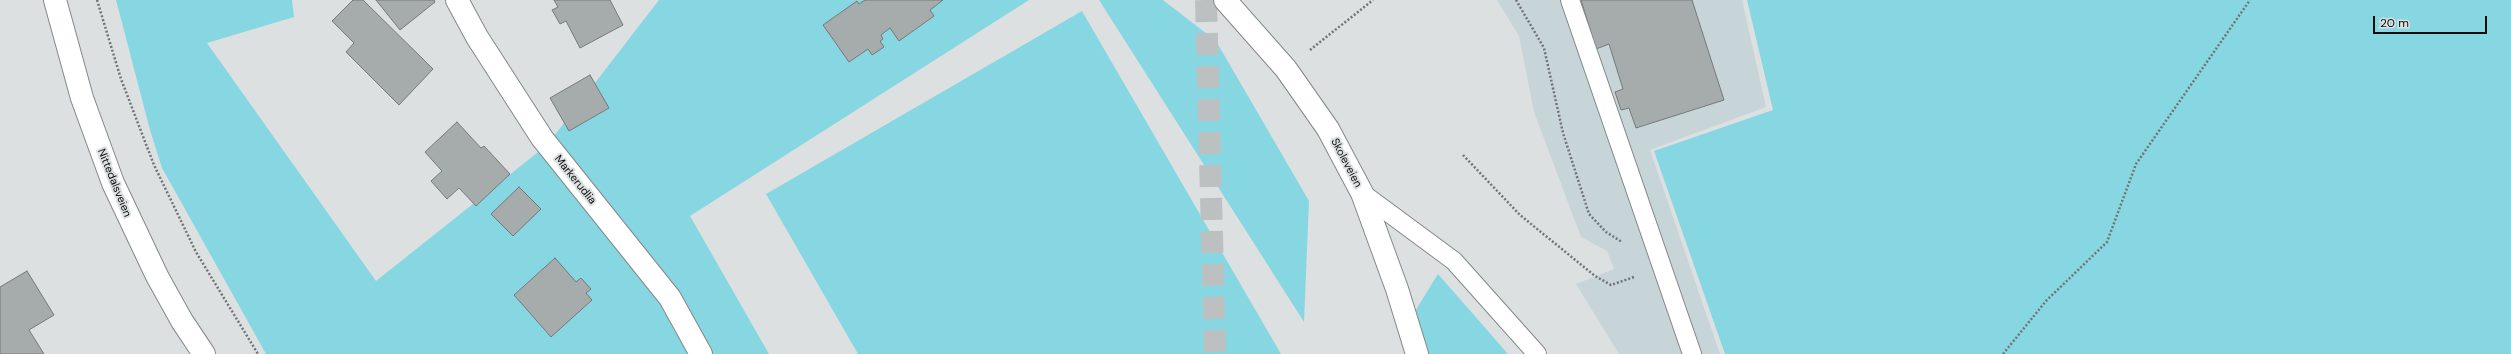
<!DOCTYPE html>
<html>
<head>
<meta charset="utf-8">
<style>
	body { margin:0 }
	#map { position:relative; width:2511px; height:354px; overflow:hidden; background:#dce0e1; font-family:"DM Sans",sans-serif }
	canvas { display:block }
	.scale { position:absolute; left:2373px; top:16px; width:114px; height:18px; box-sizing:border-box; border:2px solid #0b0c0c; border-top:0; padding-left:5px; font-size:12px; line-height:14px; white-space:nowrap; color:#0b0c0c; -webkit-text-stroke:3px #dce0e1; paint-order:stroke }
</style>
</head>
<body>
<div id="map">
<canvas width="2511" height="354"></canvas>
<div class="scale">20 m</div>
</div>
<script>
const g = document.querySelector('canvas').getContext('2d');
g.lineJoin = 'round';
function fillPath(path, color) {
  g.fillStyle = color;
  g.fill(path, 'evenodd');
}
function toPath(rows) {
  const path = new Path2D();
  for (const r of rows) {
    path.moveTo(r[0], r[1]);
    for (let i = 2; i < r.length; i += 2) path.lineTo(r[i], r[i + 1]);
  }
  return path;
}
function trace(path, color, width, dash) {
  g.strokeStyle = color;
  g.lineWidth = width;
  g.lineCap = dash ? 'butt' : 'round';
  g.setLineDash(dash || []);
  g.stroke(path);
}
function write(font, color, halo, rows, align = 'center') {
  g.font = font + ' "DM Sans",sans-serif';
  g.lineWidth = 4;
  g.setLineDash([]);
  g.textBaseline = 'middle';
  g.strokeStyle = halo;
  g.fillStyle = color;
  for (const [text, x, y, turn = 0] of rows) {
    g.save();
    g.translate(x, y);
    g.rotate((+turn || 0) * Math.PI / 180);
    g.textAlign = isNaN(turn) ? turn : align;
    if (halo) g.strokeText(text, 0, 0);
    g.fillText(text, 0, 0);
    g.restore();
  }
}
fillPath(toPath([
	[1497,0,1742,0,1766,107,1650,150,1720,354,1619,354,1576,284,1614,269,1607,251,1581,237,1534,112,1519,36]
]), '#c8d5d8');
fillPath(toPath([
	[116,0,292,0,294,17,207,43,376,281,547,145,659,0,1029,0,690,216,769,354,266,354,162,168,150,130],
	[1099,0,1163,0,1216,41,1309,201,1304,322],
	[1747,0,2511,0,2511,354,1725,354,1654,151,1773,110],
	[1082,11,1281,354,858,354,766,194],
	[1438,274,1508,354,1428,354,1412,316]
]), '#87d7e3');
const building = toPath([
	[353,0,363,0,433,69,399,105,346,52,354,43,332,21,353,0],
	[376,0,434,0,435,2,400,30,376,0],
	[554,0,610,0,623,25,580,48,566,21,560,24,552,10,558,7,554,0],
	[865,0,943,0,930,10,934,16,899,41,890,28,881,35,883,39,880,41,884,47,872,55,868,49,849,62,823,25,857,1,859,4,865,0],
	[1581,0,1692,0,1724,100,1636,128,1629,108,1621,110,1615,92,1623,89,1609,44,1596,49,1581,0],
	[590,75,609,108,569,131,550,98,590,75],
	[457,122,481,148,484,146,510,174,476,206,459,188,447,199,431,181,442,171,425,152,457,122],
	[519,187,541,209,513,236,491,214,519,187],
	[555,258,576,282,581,278,591,289,586,293,592,300,551,337,514,295,555,258],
	[27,271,54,315,29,330,44,354,0,354,0,287,27,271]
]);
fillPath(building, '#a6abac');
trace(building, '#75797a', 1);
trace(toPath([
	[1206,0,1215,354]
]), '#bdc0c1', 22, [22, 11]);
const lane = toPath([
	[1570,0,1692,354],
	[1362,193,1454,261,1537,354]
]);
const street = toPath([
	[457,0,477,37,542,138,670,298,701,354],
	[1225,0,1286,69,1328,129,1362,193,1397,289,1417,354]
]);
const secondary = toPath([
	[55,0,82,98,113,183,157,276,182,321,204,354]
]);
trace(lane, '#838888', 20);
trace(street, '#838888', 24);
trace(secondary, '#838888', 24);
trace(toPath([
	[97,0,121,79,154,165,196,252,258,354],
	[1516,0,1544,48,1563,133,1589,214,1606,232,1622,242],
	[1310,50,1373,0],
	[1463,155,1520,215,1595,276,1611,285,1634,277],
	[2003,354,2046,301,2107,242,2136,164,2250,0]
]), '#717374', 2.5, [2, 2]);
trace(lane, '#fff', 18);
trace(street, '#fff', 22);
trace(secondary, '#fff', 22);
write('11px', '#0b0c0c', '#dce0e1', [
	["Skoleveien",1346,163,62],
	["Markerudlia",575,180,51],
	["Nittedalsveien",114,183,68]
]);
</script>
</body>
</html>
